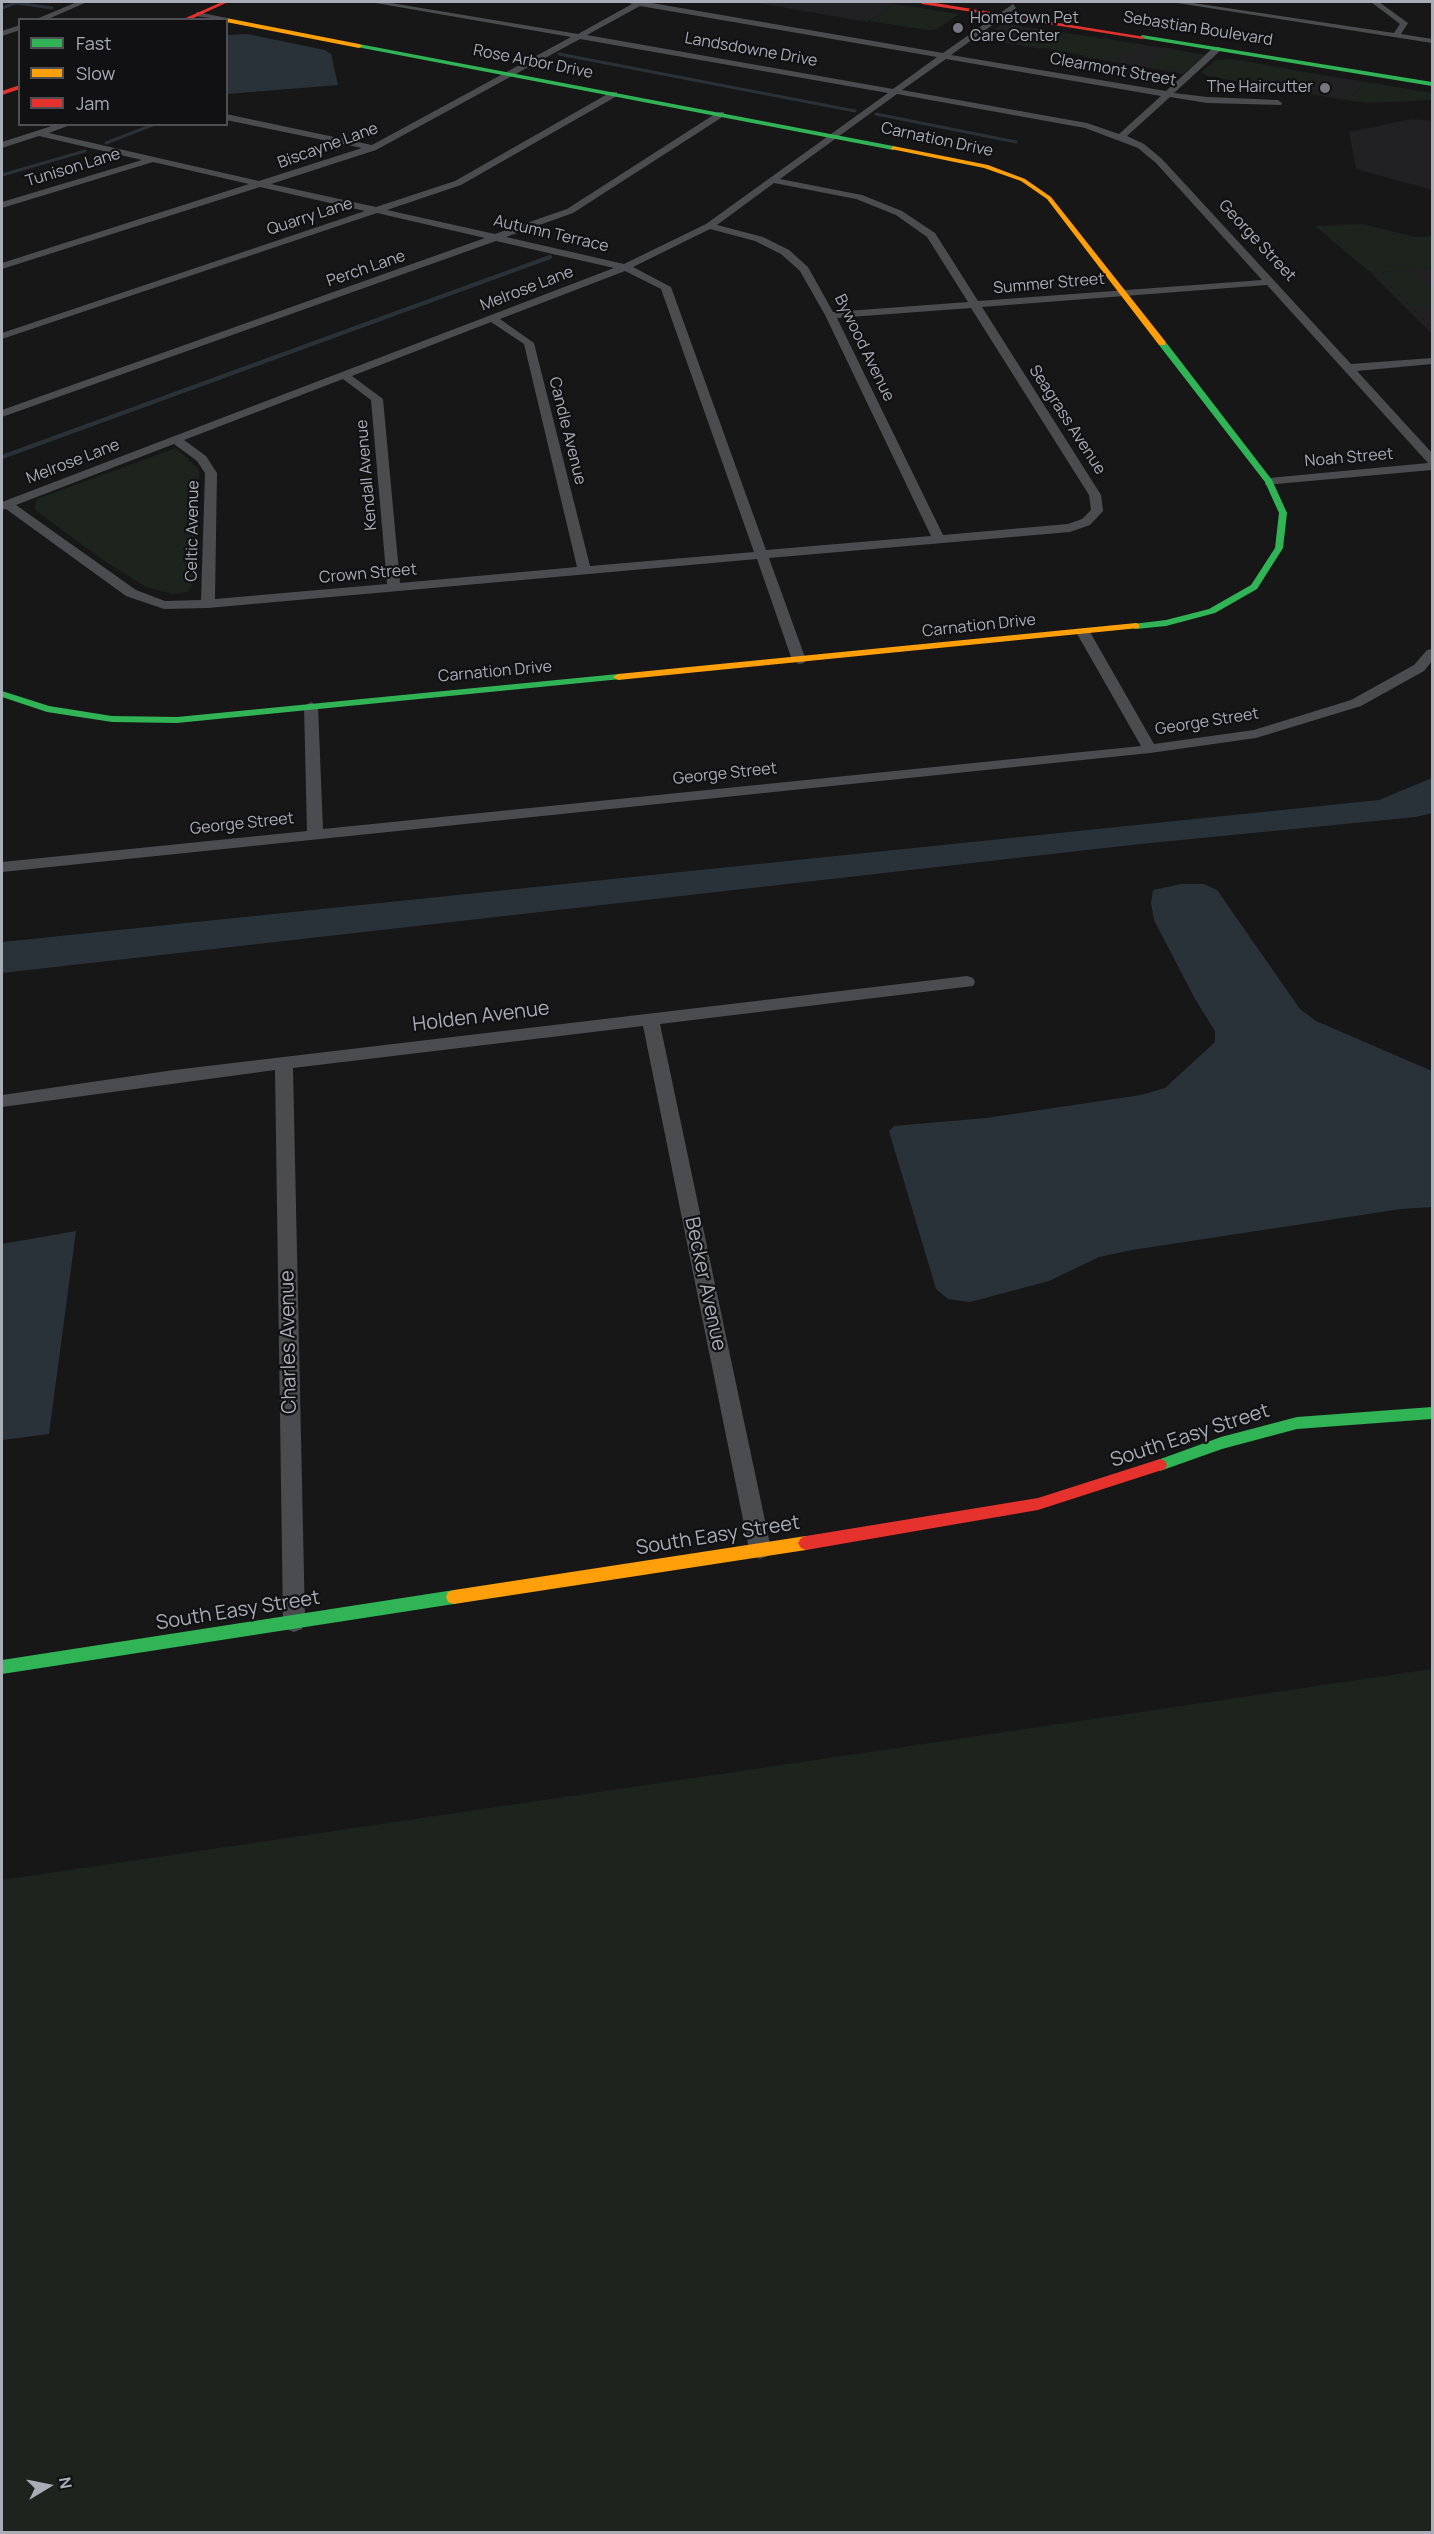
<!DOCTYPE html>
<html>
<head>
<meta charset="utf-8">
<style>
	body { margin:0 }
	#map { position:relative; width:1434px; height:2534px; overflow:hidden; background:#171717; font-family:Manrope,sans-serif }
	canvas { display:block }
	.frame { position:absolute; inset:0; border:3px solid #a8adb8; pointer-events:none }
	.legend { position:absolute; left:18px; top:18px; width:210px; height:108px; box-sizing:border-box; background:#111113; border:2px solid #4d4f55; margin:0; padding:8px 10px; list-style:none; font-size:18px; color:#a8adb8 }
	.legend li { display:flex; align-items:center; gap:12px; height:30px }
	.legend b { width:30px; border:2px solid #4d4f55 }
	.north { position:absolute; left:18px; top:2456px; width:60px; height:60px; -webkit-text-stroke:4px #111113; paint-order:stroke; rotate:80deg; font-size:16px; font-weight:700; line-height:24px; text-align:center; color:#a8adb8 }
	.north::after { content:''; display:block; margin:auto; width:21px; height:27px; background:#a8adb8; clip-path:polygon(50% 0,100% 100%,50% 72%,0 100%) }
</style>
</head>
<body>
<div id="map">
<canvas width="1434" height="2534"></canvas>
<div class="frame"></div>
<ul class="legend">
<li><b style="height:8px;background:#30b455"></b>Fast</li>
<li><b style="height:8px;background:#ff9f0a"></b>Slow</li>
<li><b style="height:8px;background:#e5322d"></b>Jam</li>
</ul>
<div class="north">N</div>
</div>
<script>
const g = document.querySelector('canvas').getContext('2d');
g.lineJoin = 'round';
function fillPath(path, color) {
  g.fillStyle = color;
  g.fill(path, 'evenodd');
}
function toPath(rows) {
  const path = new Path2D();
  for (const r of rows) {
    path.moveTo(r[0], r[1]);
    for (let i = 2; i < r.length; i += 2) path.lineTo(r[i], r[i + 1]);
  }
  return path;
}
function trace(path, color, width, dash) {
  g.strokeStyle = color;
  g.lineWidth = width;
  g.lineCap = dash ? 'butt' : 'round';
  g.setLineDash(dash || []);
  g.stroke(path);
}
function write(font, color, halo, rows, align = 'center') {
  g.font = font + ' Manrope,sans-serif';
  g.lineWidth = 4.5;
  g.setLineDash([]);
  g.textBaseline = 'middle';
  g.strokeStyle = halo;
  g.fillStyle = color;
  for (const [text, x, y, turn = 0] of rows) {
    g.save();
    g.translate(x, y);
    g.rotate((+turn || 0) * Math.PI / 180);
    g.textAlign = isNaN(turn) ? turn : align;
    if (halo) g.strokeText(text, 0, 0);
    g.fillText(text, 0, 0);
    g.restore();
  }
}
fillPath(toPath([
	[753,2,882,2,895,4,867,22],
	[1003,23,1063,33,1042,49,981,39],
	[1104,38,1205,55,1183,74,1084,57],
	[1322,75,1366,82,1347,100,1303,93],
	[1412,119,1432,121,1432,190,1356,169,1349,132],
	[1432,268,1432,334,1371,273]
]), '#212123');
fillPath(toPath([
	[895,4,959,14,937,29,928,30,869,21],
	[1047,30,1138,44,1117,59,1122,60,1120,62,1027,45],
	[1166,48,1205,55,1185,72,1146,67],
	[1233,59,1322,75,1303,93,1207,76,1201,72,1216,60],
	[1366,82,1432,93,1432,100,1366,103,1347,100],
	[1362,224,1415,237,1432,236,1432,268,1371,273,1315,226],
	[1413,271,1432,290,1432,305,1410,307,1377,274],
	[176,448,199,470,197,578,188,592,173,594,146,587,106,562,34,509,37,499],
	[1432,1669,1432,2532,2,2532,2,1880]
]), '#1d241e');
fillPath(toPath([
	[247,34,325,50,331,54,338,85,227,94,227,35],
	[1432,778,1432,813,1416,817,1140,844,2,973,2,942,1379,800],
	[1181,884,1204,884,1217,890,1300,1009,1316,1021,1432,1071,1432,1207,1401,1209,1132,1250,1099,1257,1049,1281,970,1302,948,1299,936,1289,889,1131,894,1126,986,1118,1141,1095,1165,1088,1215,1042,1215,1031,1195,999,1154,920,1151,903,1153,890],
	[76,1231,49,1434,2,1440,2,1244]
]), '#2a3239');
trace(toPath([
	[17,3,52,8],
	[2,8,18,2],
	[559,54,855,111],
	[876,114,1016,142],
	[106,143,155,124],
	[2,175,85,151]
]), '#2a3239', 3);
trace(toPath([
	[2,457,550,257]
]), '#2a3239', 4);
fillPath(toPath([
	[77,2,87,2,46,20,34,20,77,2],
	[370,2,385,2,578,34,632,4,627,2,646,2,943,53,1013,4,1016,8,951,55,1166,91,1214,47,1220,47,1220,51,1174,93,1207,97,1278,100,1282,103,1281,105,1207,103,1170,97,1127,136,1144,144,1162,159,1351,364,1432,358,1432,364,1357,371,1432,453,1432,470,1265,485,1265,479,1269,478,1428,463,1267,285,982,307,1101,495,1103,511,1090,525,1070,532,769,558,806,660,804,663,799,664,792,660,757,559,208,608,164,609,126,596,6,509,2,510,2,502,614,268,496,241,2,417,2,410,485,238,377,213,2,339,2,333,365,211,260,187,2,269,2,263,249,184,153,162,2,208,2,202,142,160,39,136,2,148,2,142,58,124,73,124,49,133,259,181,362,148,226,120,226,114,372,145,571,37,370,2],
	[640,6,937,57,893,89,587,35,640,6],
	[580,39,888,93,706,224,624,264,506,237,573,213,724,116,724,112,718,112,567,209,495,234,387,210,461,185,617,96,617,92,611,92,455,181,376,207,271,184,376,150,580,39],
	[946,59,1161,96,1119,134,1087,123,902,90,946,59],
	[897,94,1085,128,1138,148,1156,163,1262,280,978,301,935,233,902,211,862,195,780,179,897,94],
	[774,183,856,199,896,215,927,237,968,302,833,312,808,267,789,250,763,237,717,225,774,183],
	[710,229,755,241,781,254,800,271,825,315,931,536,766,550,671,287,633,267,710,229],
	[625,271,661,289,754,552,590,566,534,343,500,319,625,271],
	[971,308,1089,495,1091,510,1082,519,1068,524,943,535,837,318,971,308],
	[491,322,524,344,577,567,400,583,383,399,352,376,491,322],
	[343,379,371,400,387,584,215,599,217,473,206,456,184,440,343,379],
	[174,444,197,461,205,473,201,600,165,601,136,590,16,505,174,444],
	[1171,2,1187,2,1394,33,1400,24,1371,2,1379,2,1408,23,1401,34,1432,39,1432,43,1171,2],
	[197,12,227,18,228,20,194,16,197,12],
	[20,25,20,30,2,36,2,31,20,25],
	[1083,628,1090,632,1154,744,1254,730,1351,700,1414,665,1427,650,1432,649,1432,661,1424,671,1361,706,1256,738,1150,753,2,872,2,862,307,831,304,706,311,702,318,706,323,829,1141,746,1076,632,1083,628],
	[967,976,973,978,975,982,973,986,660,1024,771,1549,768,1556,760,1559,752,1556,749,1549,643,1026,293,1068,305,1622,302,1629,294,1632,286,1629,283,1622,275,1070,2,1107,2,1095,174,1070,967,976]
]), '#4b4c50');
fillPath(toPath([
	[1142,35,1432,82,1432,86,1140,38,1142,35],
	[359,44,893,146,896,148,893,150,357,47,359,44],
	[1159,341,1165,341,1272,480,1287,513,1283,548,1257,589,1215,613,1166,626,1136,629,1133,628,1133,624,1166,620,1209,609,1251,585,1275,548,1279,513,1265,482,1159,345,1159,341],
	[618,674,621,675,621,679,177,723,112,722,47,712,2,697,2,691,49,706,112,716,177,717,618,674],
	[1432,1407,1432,1419,1297,1429,1222,1449,1160,1471,1155,1469,1153,1465,1155,1461,1221,1437,1297,1417,1432,1407],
	[454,1590,460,1592,462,1597,460,1602,454,1604,2,1674,2,1660,454,1590]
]), '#30b455');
fillPath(toPath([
	[226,18,359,44,362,46,359,48,226,22,226,20,224,20,226,18],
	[893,146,988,165,1025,179,1051,197,1165,341,1165,345,1159,345,1047,199,1021,181,984,168,891,149,893,146],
	[1136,623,1139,624,1139,628,618,680,613,677,618,674,1136,623],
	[806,1536,811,1538,814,1543,811,1548,806,1550,454,1604,448,1602,446,1597,448,1592,454,1590,806,1536]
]), '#ff9f0a');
fillPath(toPath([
	[222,2,228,2,189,20,181,20,222,2],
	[920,2,929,2,1145,37,1142,39,922,4,920,2],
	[20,85,20,89,2,95,2,91,20,85],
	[1160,1459,1165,1461,1167,1465,1165,1469,1038,1510,806,1550,801,1548,798,1543,801,1538,806,1536,1038,1498,1160,1459]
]), '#e5322d');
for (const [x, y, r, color] of [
	[958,28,6,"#757880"],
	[1325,88,6,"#757880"]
]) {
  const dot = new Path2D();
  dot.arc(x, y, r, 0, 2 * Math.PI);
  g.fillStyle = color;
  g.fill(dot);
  trace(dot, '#111113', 2);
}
write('16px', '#a8adb8', '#111113', [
	["Hometown Pet",970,19],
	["Care Center",970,37],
	["The Haircutter",1313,88,"right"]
], 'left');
write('16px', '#a8adb8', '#111113', [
	["Sebastian Boulevard",1198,29,9],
	["Landsdowne Drive",751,50,10],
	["Rose Arbor Drive",533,62,11],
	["Clearmont Street",1113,70,10],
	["Carnation Drive",937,140,12],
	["Biscayne Lane",328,146,-20],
	["Tunison Lane",73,168,-17],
	["Quarry Lane",310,217,-18],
	["Autumn Terrace",551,234,13],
	["George Street",1257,241,47],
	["Perch Lane",366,269,-19],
	["Summer Street",1049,284,-5],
	["Melrose Lane",527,289,-21],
	["Bywood Avenue",864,348,64],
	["Seagrass Avenue",1067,420,57],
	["Candle Avenue",567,431,76],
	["Noah Street",1349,458,-5],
	["Melrose Lane",73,462,-21],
	["Kendall Avenue",367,475,-95],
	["Celtic Avenue",193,531,-89],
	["Crown Street",368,574,-5],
	["Carnation Drive",979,626,-6],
	["Carnation Drive",495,672,-5],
	["George Street",1207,722,-9],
	["George Street",725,774,-6],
	["George Street",242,824,-6]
]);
write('20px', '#a8adb8', '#111113', [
	["Holden Avenue",481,1017,-7],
	["Becker Avenue",705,1284,78],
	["Charles Avenue",289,1342,-91],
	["South Easy Street",1190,1436,-18],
	["South Easy Street",718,1536,-9],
	["South Easy Street",238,1611,-9]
]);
</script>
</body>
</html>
